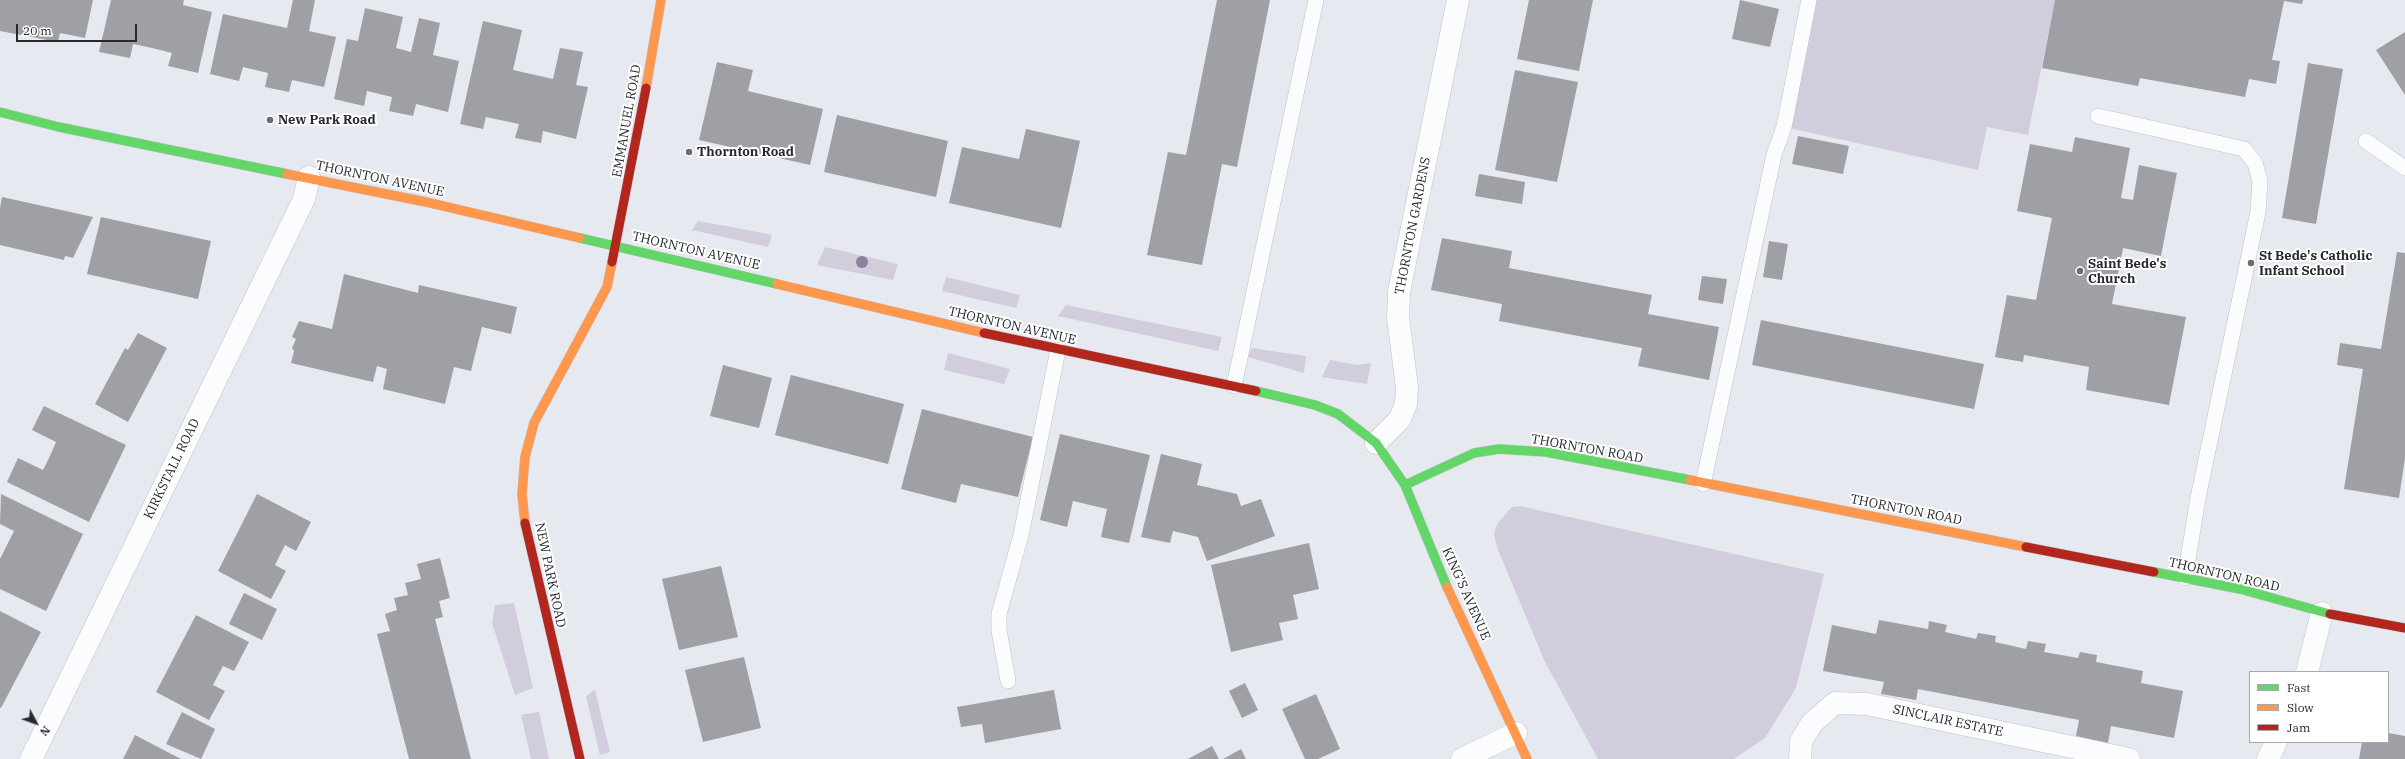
<!DOCTYPE html>
<html>
<head>
<meta charset="utf-8">
<style>
	body { margin:0 }
	#map { position:relative; width:2405px; height:759px; overflow:hidden; background:#e6e9ef; font-family:"IBM Plex Serif",serif }
	canvas { display:block }
	.legend { position:absolute; left:2249px; top:671px; width:140px; height:72px; box-sizing:border-box; background:#fff; border:1px solid #a9a9ab; margin:0; padding:5px 7px; list-style:none; font-size:12px; color:#27292e }
	.legend li { display:flex; align-items:center; gap:8px; height:20px }
	.legend b { width:20px; border:1px solid #a9a9ab }
	.north { position:absolute; left:16px; top:703px; width:40px; height:40px; -webkit-text-stroke:3px #fff; paint-order:stroke; rotate:131deg; font-size:11px; font-weight:700; line-height:16px; text-align:center; color:#27292e }
	.north::after { content:''; display:block; margin:auto; width:14px; height:18px; background:#27292e; clip-path:polygon(50% 0,100% 100%,50% 72%,0 100%) }
	.scale { position:absolute; left:16px; top:24px; width:121px; height:18px; box-sizing:border-box; border:2px solid #27292e; border-top:0; padding-left:5px; font-size:12px; line-height:14px; white-space:nowrap; color:#27292e; -webkit-text-stroke:3px #fff; paint-order:stroke }
</style>
</head>
<body>
<div id="map">
<canvas width="2405" height="759"></canvas>
<ul class="legend">
<li><b style="height:5px;background:#63d668"></b>Fast</li>
<li><b style="height:5px;background:#ff974d"></b>Slow</li>
<li><b style="height:5px;background:#b3261e"></b>Jam</li>
</ul>
<div class="north">N</div>
<div class="scale">20 m</div>
</div>
<script>
const g = document.querySelector('canvas').getContext('2d');
g.lineJoin = 'round';
function fillPath(path, color) {
  g.fillStyle = color;
  g.fill(path, 'evenodd');
}
function toPath(rows) {
  const path = new Path2D();
  for (const r of rows) {
    path.moveTo(r[0], r[1]);
    for (let i = 2; i < r.length; i += 2) path.lineTo(r[i], r[i + 1]);
  }
  return path;
}
function trace(path, color, width, dash) {
  g.strokeStyle = color;
  g.lineWidth = width;
  g.lineCap = dash ? 'butt' : 'round';
  g.setLineDash(dash || []);
  g.stroke(path);
}
function write(font, color, halo, rows, align = 'center') {
  g.font = font + ' "IBM Plex Serif",serif';
  g.lineWidth = 4;
  g.setLineDash([]);
  g.textBaseline = 'middle';
  g.strokeStyle = halo;
  g.fillStyle = color;
  for (const [text, x, y, turn = 0] of rows) {
    g.save();
    g.translate(x, y);
    g.rotate((+turn || 0) * Math.PI / 180);
    g.textAlign = isNaN(turn) ? turn : align;
    if (halo) g.strokeText(text, 0, 0);
    g.fillText(text, 0, 0);
    g.restore();
  }
}
fillPath(toPath([
	[1809,0,2055,0,2028,135,1987,127,1978,170,1784,127],
	[698,221,737,228,772,235,768,247,692,230],
	[825,247,898,264,893,280,817,265],
	[946,277,1020,295,1016,308,942,291],
	[1066,305,1222,337,1218,351,1058,316],
	[1252,348,1306,356,1304,373,1248,357],
	[948,353,1010,369,1004,384,944,370],
	[1330,360,1357,365,1371,363,1367,384,1322,377],
	[1520,506,1824,574,1796,688,1765,738,1734,759,1598,759,1545,662,1498,550,1494,534,1497,524,1512,507],
	[514,603,533,688,515,695,492,623,495,605],
	[595,690,610,752,600,755,586,696],
	[539,712,549,759,531,759,521,715]
]), '#d2cddd');
fillPath(toPath([
	[0,0,93,0,85,38,60,33,58,42,0,31],
	[111,0,184,0,183,5,212,12,198,73,168,66,172,53,152,48,133,44,130,58,99,52],
	[293,0,315,0,309,31,336,37,324,87,292,80,289,92,265,87,268,73,243,67,239,81,210,74,223,14,287,28],
	[1217,0,1270,0,1237,167,1222,164,1202,265,1147,255,1168,152,1186,155],
	[1529,0,1593,0,1579,71,1517,59],
	[1740,0,1779,9,1770,47,1732,39],
	[2055,0,2303,0,2302,4,2284,1,2272,60,2280,61,2276,84,2249,79,2245,97,2140,78,2138,86,2042,68],
	[365,8,403,17,396,48,411,52,419,18,440,23,433,55,459,61,448,112,416,104,413,116,389,111,392,97,367,91,364,106,334,99,347,39,358,41],
	[483,21,522,30,513,70,553,79,560,48,583,52,576,85,588,87,576,139,543,131,541,143,515,138,519,124,486,117,483,129,460,124],
	[2405,32,2405,95,2376,50],
	[717,62,753,70,748,91,823,109,810,165,699,140],
	[2308,63,2343,69,2316,224,2282,218],
	[1515,70,1578,82,1557,182,1495,170],
	[837,115,948,141,936,197,824,172],
	[1026,129,1080,141,1061,228,949,203,962,147,1019,159],
	[1798,136,1849,146,1843,174,1792,164],
	[2075,137,2130,148,2121,198,2133,200,2139,165,2177,173,2161,256,2123,248,2112,304,2186,317,2169,405,2086,390,2089,367,2024,355,2023,362,1995,357,2007,295,2036,300,2052,218,2017,211,2030,144,2072,152],
	[1479,174,1525,182,1522,204,1475,196],
	[2,197,93,217,73,258,65,256,64,260,0,245,0,208],
	[101,217,211,241,198,299,87,274],
	[1442,238,1512,251,1509,268,1652,295,1648,314,1719,327,1709,380,1638,366,1642,348,1499,321,1502,304,1431,290],
	[1769,241,1788,244,1782,280,1763,277],
	[2397,252,2405,253,2405,458,2399,498,2344,489,2363,369,2337,365,2340,343,2381,349],
	[344,274,418,293,419,285,517,307,511,334,482,327,471,371,454,367,445,404,383,389,387,369,377,366,373,382,291,363,294,351,292,348,296,339,292,337,299,321,332,329],
	[1702,276,1727,279,1723,304,1698,300],
	[1761,320,1984,364,1974,409,1752,365],
	[138,333,167,348,128,422,95,404,125,348,128,350],
	[723,365,772,378,759,428,710,416],
	[791,375,904,404,888,464,775,435],
	[44,406,126,445,89,522,7,482,18,458,43,470,50,456,56,442,32,430],
	[922,409,1033,437,1018,497,961,484,956,503,901,489],
	[1060,434,1150,455,1129,543,1101,537,1107,509,1073,501,1067,527,1040,520],
	[1161,454,1202,464,1197,485,1237,494,1241,506,1261,499,1275,536,1207,561,1198,537,1173,531,1170,543,1141,537],
	[1,494,83,534,46,611,0,589,0,559,14,531,0,524],
	[257,494,311,522,296,551,285,545,275,565,286,571,271,599,218,571],
	[1309,543,1319,589,1293,595,1298,619,1279,623,1283,640,1231,652,1211,565],
	[440,558,450,598,439,601,443,617,435,619,471,759,409,759,377,634,390,631,385,614,397,610,394,598,408,595,405,583,421,579,417,564],
	[721,566,738,637,679,650,662,579],
	[244,593,277,609,262,640,229,624],
	[0,611,41,632,1,708,0,707],
	[196,615,249,642,234,671,223,666,213,685,225,691,209,720,156,692],
	[1879,620,1928,629,1929,621,1947,625,1945,632,1976,639,1978,633,1996,636,1995,642,2026,649,2028,641,2046,644,2044,652,2078,658,2080,652,2097,655,2096,662,2143,671,2141,683,2183,691,2174,738,2111,726,2108,743,2076,736,2079,720,1918,689,1916,700,1881,694,1884,682,1823,671,1832,625,1876,634],
	[744,657,761,728,703,742,685,670],
	[1245,683,1258,710,1242,718,1229,691],
	[1054,690,1061,729,985,743,982,724,961,727,957,707],
	[1316,694,1340,749,1318,759,1305,759,1282,709],
	[182,712,215,729,201,759,166,744],
	[2388,733,2405,736,2405,759,2359,759,2362,742,2388,742],
	[135,735,181,759,123,759],
	[1212,746,1219,759,1188,759],
	[1241,749,1246,759,1223,759]
]), '#9fa0a5');
const lane = toPath([
	[2098,116,2244,149,2255,163,2260,181,2258,212,2198,498,2185,578],
	[2366,141,2405,168],
	[1234,386,1316,0],
	[1703,484,1774,155,1784,127,1809,0],
	[1008,681,999,630,999,614,1021,535,1058,350]
]);
const street = toPath([
	[1376,443,1400,419,1406,404,1407,387,1398,318,1399,292,1458,0],
	[2307,672,2322,613],
	[31,759,304,199,309,177],
	[1462,759,1516,733],
	[1800,759,1801,741,1812,723,1835,703,1867,704,2129,759],
	[2268,759,2276,742]
]);
const fast = toPath([
	[0,112,59,127,287,174],
	[580,238,777,284],
	[1256,391,1315,405,1338,414,1376,443,1405,485,1447,587],
	[1405,485,1474,453,1499,449,1546,452,1690,480],
	[2154,572,2240,589,2330,614]
]);
const slow = toPath([
	[646,88,661,0],
	[287,174,426,202,580,238],
	[777,284,984,333],
	[1690,480,2026,547],
	[525,523,522,494,525,457,534,423,607,287,612,262],
	[1447,587,1527,759]
]);
const jam = toPath([
	[612,262,646,88],
	[984,333,1256,391],
	[525,523,580,759],
	[2026,547,2154,572],
	[2330,614,2405,628]
]);
trace(lane, '#c1c3c7', 16);
trace(street, '#c1c3c7', 23);
trace(fast, '#c1c3c7', 10);
trace(slow, '#c1c3c7', 10);
trace(jam, '#c1c3c7', 10);
trace(lane, '#fbfcfd', 15);
trace(street, '#fbfcfd', 22);
trace(fast, '#63d668', 9);
trace(slow, '#ff974d', 9);
trace(jam, '#b3261e', 9);
g.fillStyle = '#8d819d';
for (const [x, y] of [
	[862,262]
]) {
  g.beginPath();
  g.arc(x, y, 6, 0, 2 * Math.PI);
  g.fill();
}
for (const [x, y, r, color] of [
	[270,120,4,"#6a6c72"],
	[689,152,4,"#6a6c72"],
	[2251,263,4,"#6a6c72"],
	[2080,271,4,"#6a6c72"]
]) {
  const dot = new Path2D();
  dot.arc(x, y, r, 0, 2 * Math.PI);
  g.fillStyle = color;
  g.fill(dot);
  trace(dot, '#fff', 1.5);
}
write('bold 13px', '#27292e', '#fff', [
	["New Park Road",278,120],
	["Thornton Road",697,152],
	["St Bede's Catholic",2259,256],
	["Infant School",2259,271],
	["Saint Bede's",2088,264],
	["Church",2088,279]
], 'left');
write('13px', '#27292e', '#fff', [
	["EMMANUEL ROAD",627,121,-80],
	["THORNTON AVENUE",380,179,12],
	["THORNTON GARDENS",1413,226,-79],
	["THORNTON AVENUE",696,251,13],
	["THORNTON AVENUE",1012,326,13],
	["THORNTON ROAD",1587,449,10],
	["KIRKSTALL ROAD",172,469,-64],
	["THORNTON ROAD",1906,510,11],
	["NEW PARK ROAD",550,575,78],
	["THORNTON ROAD",2224,575,13],
	["KING'S AVENUE",1466,594,66],
	["SINCLAIR ESTATE",1948,721,12]
]);
</script>
</body>
</html>
